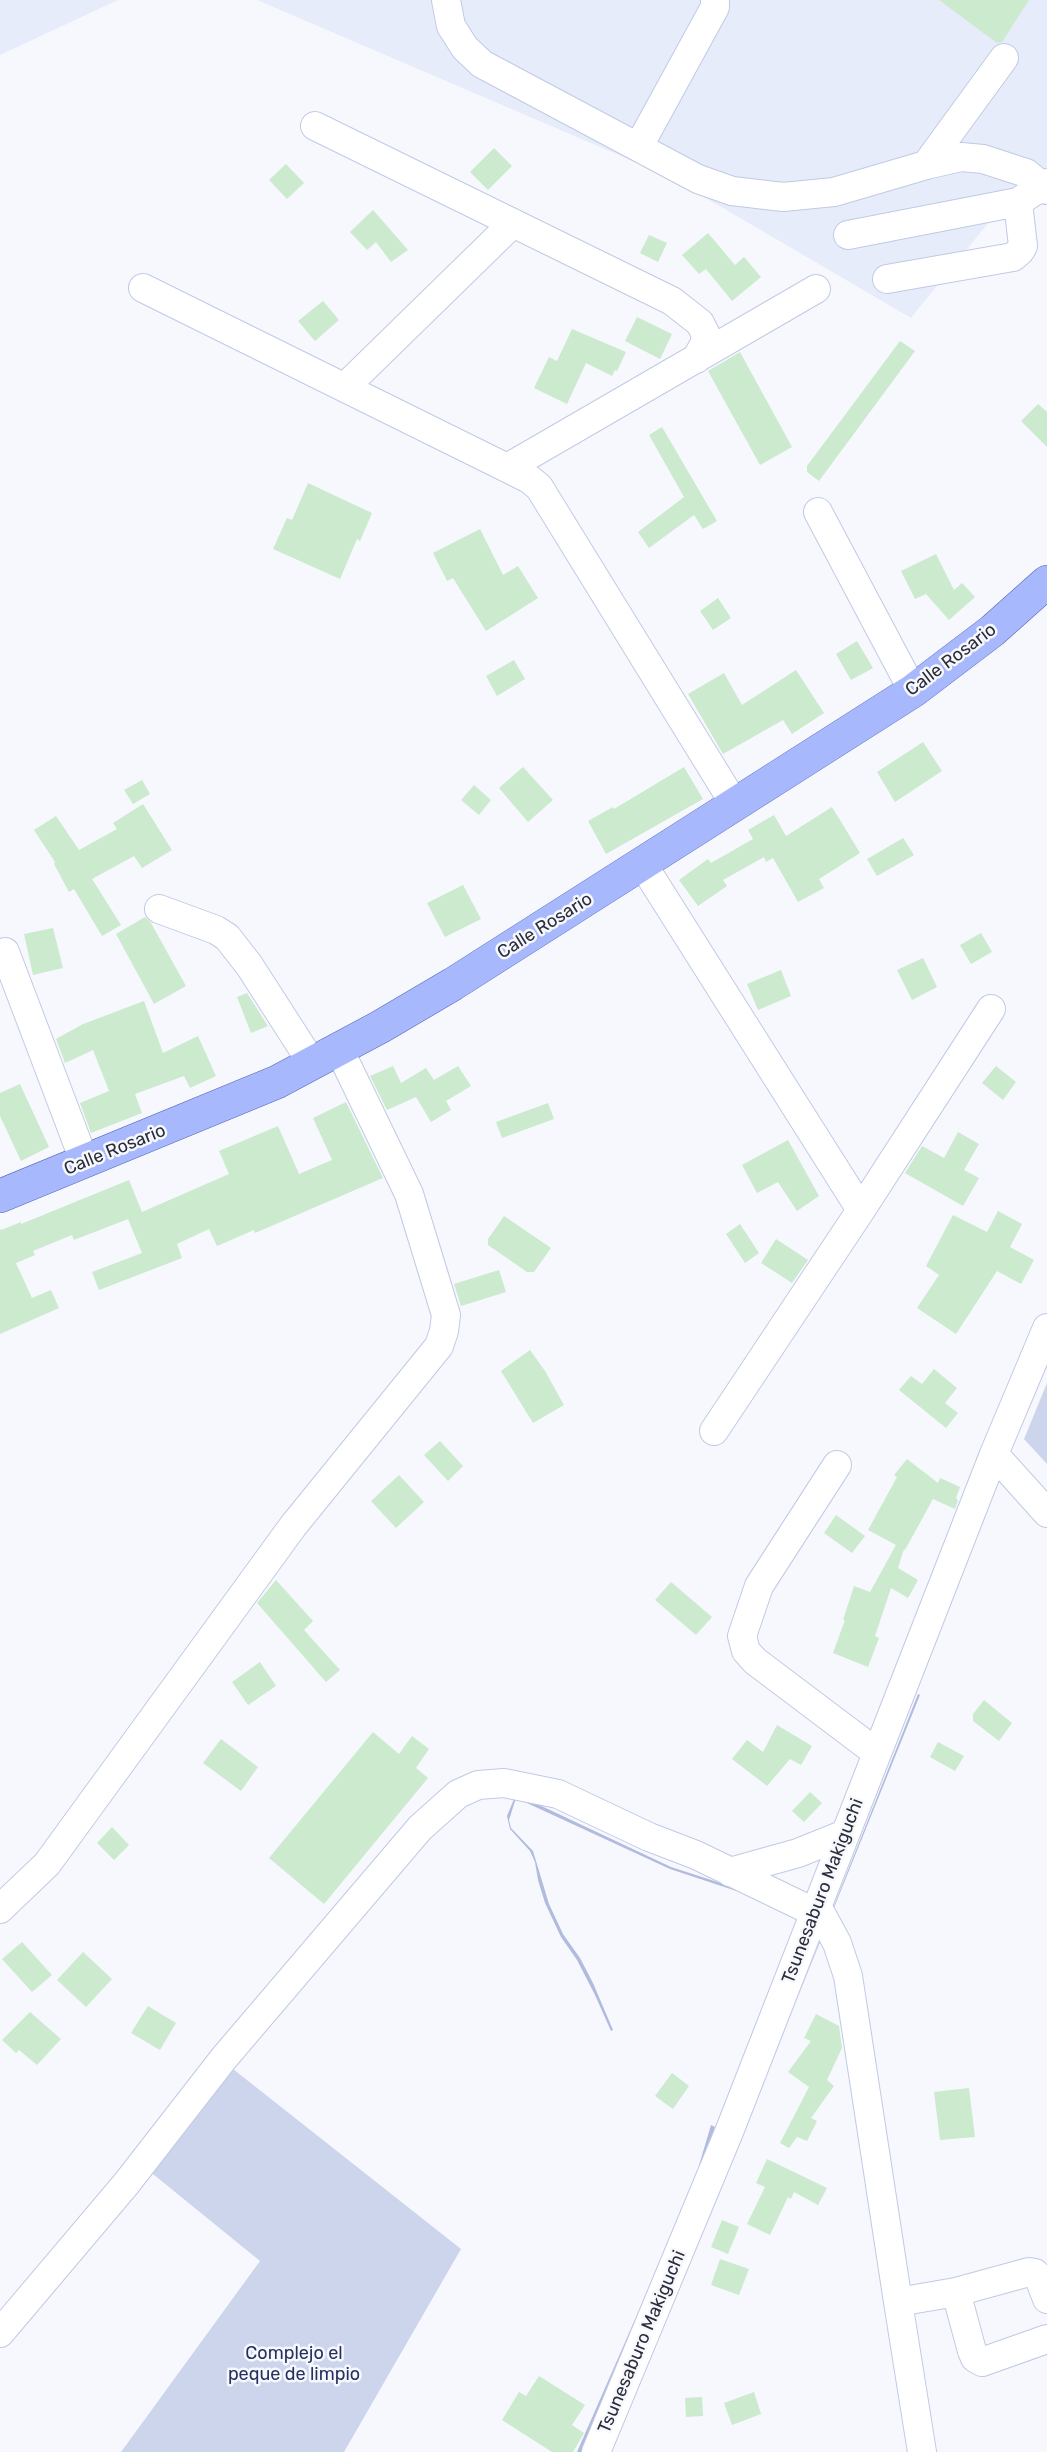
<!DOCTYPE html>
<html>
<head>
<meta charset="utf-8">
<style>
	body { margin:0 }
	canvas { display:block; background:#f6f8fd }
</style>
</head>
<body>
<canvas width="1047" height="2452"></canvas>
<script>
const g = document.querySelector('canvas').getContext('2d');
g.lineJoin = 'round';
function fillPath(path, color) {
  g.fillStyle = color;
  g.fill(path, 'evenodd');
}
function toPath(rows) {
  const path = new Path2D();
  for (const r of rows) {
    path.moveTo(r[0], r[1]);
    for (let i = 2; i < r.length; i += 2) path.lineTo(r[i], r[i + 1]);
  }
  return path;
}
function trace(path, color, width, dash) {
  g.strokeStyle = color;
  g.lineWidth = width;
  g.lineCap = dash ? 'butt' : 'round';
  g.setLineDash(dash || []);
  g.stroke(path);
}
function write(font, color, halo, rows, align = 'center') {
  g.font = font + ' Rubik,sans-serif';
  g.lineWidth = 5;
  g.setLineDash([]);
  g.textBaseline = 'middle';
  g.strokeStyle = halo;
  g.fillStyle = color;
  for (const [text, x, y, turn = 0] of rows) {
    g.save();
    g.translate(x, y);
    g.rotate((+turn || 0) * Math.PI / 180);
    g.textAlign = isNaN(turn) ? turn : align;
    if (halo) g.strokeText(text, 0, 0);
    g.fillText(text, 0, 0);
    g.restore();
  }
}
fillPath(toPath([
	[0,0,118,0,0,55],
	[257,0,1047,0,1047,187,1029,173,911,318,670,177]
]), '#e7ecfa');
fillPath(toPath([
	[1047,1383,1047,1464,1024,1439],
	[233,2069,461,2249,344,2452,121,2452,260,2261,148,2170]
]), '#cdd5ec');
fillPath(toPath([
	[918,1694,920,1695,791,2014],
	[516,1794,671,1867,801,1909,800,1912,670,1869,516,1798,509,1820,511,1828,533,1851,549,1904,563,1934,580,1958,593,1983,613,2030,611,2031,595,1995,577,1960,561,1937,545,1903,538,1880,535,1862,530,1851,510,1829,507,1816],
	[711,2125,715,2127,694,2188,581,2452,577,2452,692,2189]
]), '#b0bbdd');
fillPath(toPath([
	[939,0,1029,0,1002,42,997,43],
	[494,148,512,166,488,190,470,172],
	[286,164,304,183,287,199,269,180],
	[373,210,408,250,391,262,376,242,367,250,350,232],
	[708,233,735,265,744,257,761,277,732,301,706,269,699,274,682,255],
	[649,235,667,243,658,262,640,253],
	[323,301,339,320,315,341,298,321],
	[637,317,672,334,660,359,625,341],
	[572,329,626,352,617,371,615,370,612,376,586,363,567,404,534,388,549,357,557,361],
	[900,341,915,351,819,481,807,472,807,466],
	[740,352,792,447,760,465,708,371],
	[1038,404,1047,412,1047,447,1021,421],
	[662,427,717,521,703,529,694,515,649,548,638,532,684,497,649,435],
	[308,483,372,513,360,541,357,539,340,579,273,549,287,518,292,520],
	[480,529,503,575,518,566,538,598,486,631,453,578,447,581,433,553],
	[936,554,954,590,962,583,975,597,949,620,926,594,915,599,901,571],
	[718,598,731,618,713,630,700,611],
	[857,641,873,668,851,680,836,654],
	[514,660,525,679,497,696,486,676],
	[796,670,824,713,792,734,783,720,723,754,688,694,724,673,742,705],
	[923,742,942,771,895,802,877,772],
	[523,767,553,800,528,822,499,788],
	[684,767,703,799,606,854,588,821,613,807,614,809],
	[142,780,150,794,133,804,124,790],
	[474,785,491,800,479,815,461,800],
	[143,804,172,850,142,868,134,856,92,879,121,925,102,936,74,889,69,892,54,864,55,862,34,830,56,816,79,850,117,829,113,823],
	[832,807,860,853,819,879,824,888,798,902,773,858,766,862,764,857,723,880,727,886,698,906,679,880,708,859,711,863,753,839,748,830,774,815,786,836],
	[903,838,914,855,877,876,867,859],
	[463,885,481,919,445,937,427,903],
	[145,917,151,923,186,986,154,1004,116,934],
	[53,928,63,968,33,975,24,934],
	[981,933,992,952,971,964,960,945],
	[923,958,937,987,912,1000,897,970],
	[781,970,791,996,758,1010,747,984],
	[247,993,268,1026,251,1033,237,997],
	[144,1001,163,1053,198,1036,216,1076,190,1088,184,1076,135,1094,142,1113,91,1133,80,1103,109,1091,93,1050,65,1063,56,1039,83,1024],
	[393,1066,401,1083,426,1068,434,1080,458,1066,471,1086,446,1101,451,1110,431,1122,416,1097,387,1110,370,1076],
	[996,1066,1016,1082,1003,1100,982,1083],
	[20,1084,49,1147,21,1161,0,1116,0,1093],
	[346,1102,383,1178,255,1233,254,1230,217,1246,209,1229,177,1244,182,1258,99,1290,92,1272,142,1253,128,1219,74,1240,72,1235,33,1251,35,1255,16,1263,32,1298,51,1290,59,1308,0,1334,0,1228,1,1230,21,1222,21,1224,129,1180,142,1212,229,1174,219,1151,278,1126,299,1174,332,1160,313,1118],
	[548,1103,554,1119,502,1138,496,1122],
	[958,1132,979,1144,964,1170,979,1178,963,1206,905,1173,922,1146,944,1158],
	[788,1140,819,1196,797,1211,778,1182,757,1193,742,1165],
	[998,1211,1022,1224,1010,1247,1034,1260,1021,1284,997,1271,956,1334,917,1308,939,1275,926,1266,953,1215,987,1232],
	[504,1216,551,1248,534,1272,527,1272,488,1245,488,1239],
	[740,1224,759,1253,745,1263,726,1234],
	[776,1239,808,1260,792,1283,761,1263],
	[499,1270,506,1292,461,1306,454,1284],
	[530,1350,545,1371,564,1405,533,1423,501,1371],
	[934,1369,957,1388,945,1403,958,1413,946,1428,899,1390,911,1376,922,1384],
	[440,1441,463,1466,448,1481,424,1455],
	[907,1459,938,1483,940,1478,960,1487,956,1498,958,1500,955,1509,933,1499,905,1550,904,1549,898,1568,918,1580,908,1598,891,1588,875,1636,879,1638,868,1667,833,1653,845,1620,843,1620,854,1586,870,1592,896,1545,868,1530,897,1477,894,1475],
	[399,1475,424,1502,396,1528,371,1501],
	[836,1515,865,1536,852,1553,824,1533],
	[276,1580,313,1621,304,1630,340,1670,326,1682,257,1603],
	[671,1582,712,1617,696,1635,655,1600],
	[260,1662,276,1686,248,1705,232,1682],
	[984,1700,1012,1723,999,1741,973,1721,973,1714],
	[777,1725,812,1746,801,1765,790,1759,767,1786,732,1759,747,1740,763,1752],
	[373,1732,399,1754,412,1736,429,1749,416,1768,428,1778,324,1904,269,1858],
	[221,1739,258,1767,241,1791,203,1763],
	[938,1742,964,1756,955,1771,930,1757],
	[810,1792,822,1803,804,1822,792,1811],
	[112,1827,129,1845,114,1860,97,1843],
	[22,1942,52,1975,32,1992,2,1959],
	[83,1952,112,1979,86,2007,57,1980],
	[148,2006,176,2023,160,2050,131,2033],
	[30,2012,61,2039,37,2065,19,2050,16,2053,2,2040],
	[816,2014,839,2026,842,2048,827,2080,834,2086,811,2118,817,2121,807,2141,797,2137,789,2148,780,2143,809,2087,788,2072,811,2041,804,2038],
	[672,2073,689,2086,673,2109,655,2096],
	[969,2088,975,2137,940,2140,934,2092],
	[767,2159,827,2188,818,2205,794,2192,791,2199,788,2197,770,2235,747,2224,765,2187,756,2183],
	[722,2220,739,2227,728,2254,711,2247],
	[720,2259,749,2269,739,2295,711,2285],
	[539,2376,585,2405,572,2425,584,2433,573,2452,552,2452,502,2420,519,2392,526,2396],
	[754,2392,761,2414,732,2425,724,2403],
	[702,2397,703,2416,686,2417,685,2398]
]), '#cbeace');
const minor = toPath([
	[446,0,451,26,465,48,482,64,698,179,732,191,783,197,834,192,926,165,961,157,983,159,1026,173,1047,190],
	[315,126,672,301,700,323,706,335,704,345,696,359],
	[639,146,715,7,715,0],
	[926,165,1004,58],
	[848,235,1018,202,1047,183],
	[887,279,1013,257,1020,251,1023,246,1018,202],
	[143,288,507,468,529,479,539,487,735,805],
	[345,387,513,223],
	[507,468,816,289],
	[818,512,913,691],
	[643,865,861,1210],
	[159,909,216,930,227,937,249,965,312,1063],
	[5,952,85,1163],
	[714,1431,861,1210,991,1009],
	[994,1454,1047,1513],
	[837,1465,759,1586,742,1636,746,1651,755,1661,877,1753],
	[730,1872,798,1853,845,1834],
	[818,1908,837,1943,848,1976,898,2302,956,2292,1029,2272,1035,2273,1039,2278,1047,2299],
	[0,1909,47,1864,293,1526,439,1346,444,1331,446,1315,409,1194,339,1049],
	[956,2292,972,2351,975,2358,982,2362,1047,2339],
	[898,2302,922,2452],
	[0,2333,126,2184,224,2058,420,1828,458,1794,478,1785,504,1783,558,1794,649,1837,696,1855,816,1913],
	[596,2452,729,2132,994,1454,1047,1328]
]);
const major = toPath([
	[0,1196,277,1082,380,1027,453,984,913,691,992,631,1047,582]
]);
trace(minor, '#c1cae5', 30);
trace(major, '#5668b7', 34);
trace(minor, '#fff', 28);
trace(major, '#a7b8fd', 33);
write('18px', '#2a2d38', '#f6f8fd', [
	["Calle Rosario",951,660,-37],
	["Calle Rosario",545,926,-32],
	["Calle Rosario",115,1150,-22],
	["Tsunesaburo Makiguchi",823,1891,-69],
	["Tsunesaburo Makiguchi",642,2342,-67]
]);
write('18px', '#26315d', '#f6f8fd', [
	["Complejo el",294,2354],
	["peque de limpio",294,2375]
]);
</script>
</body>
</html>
